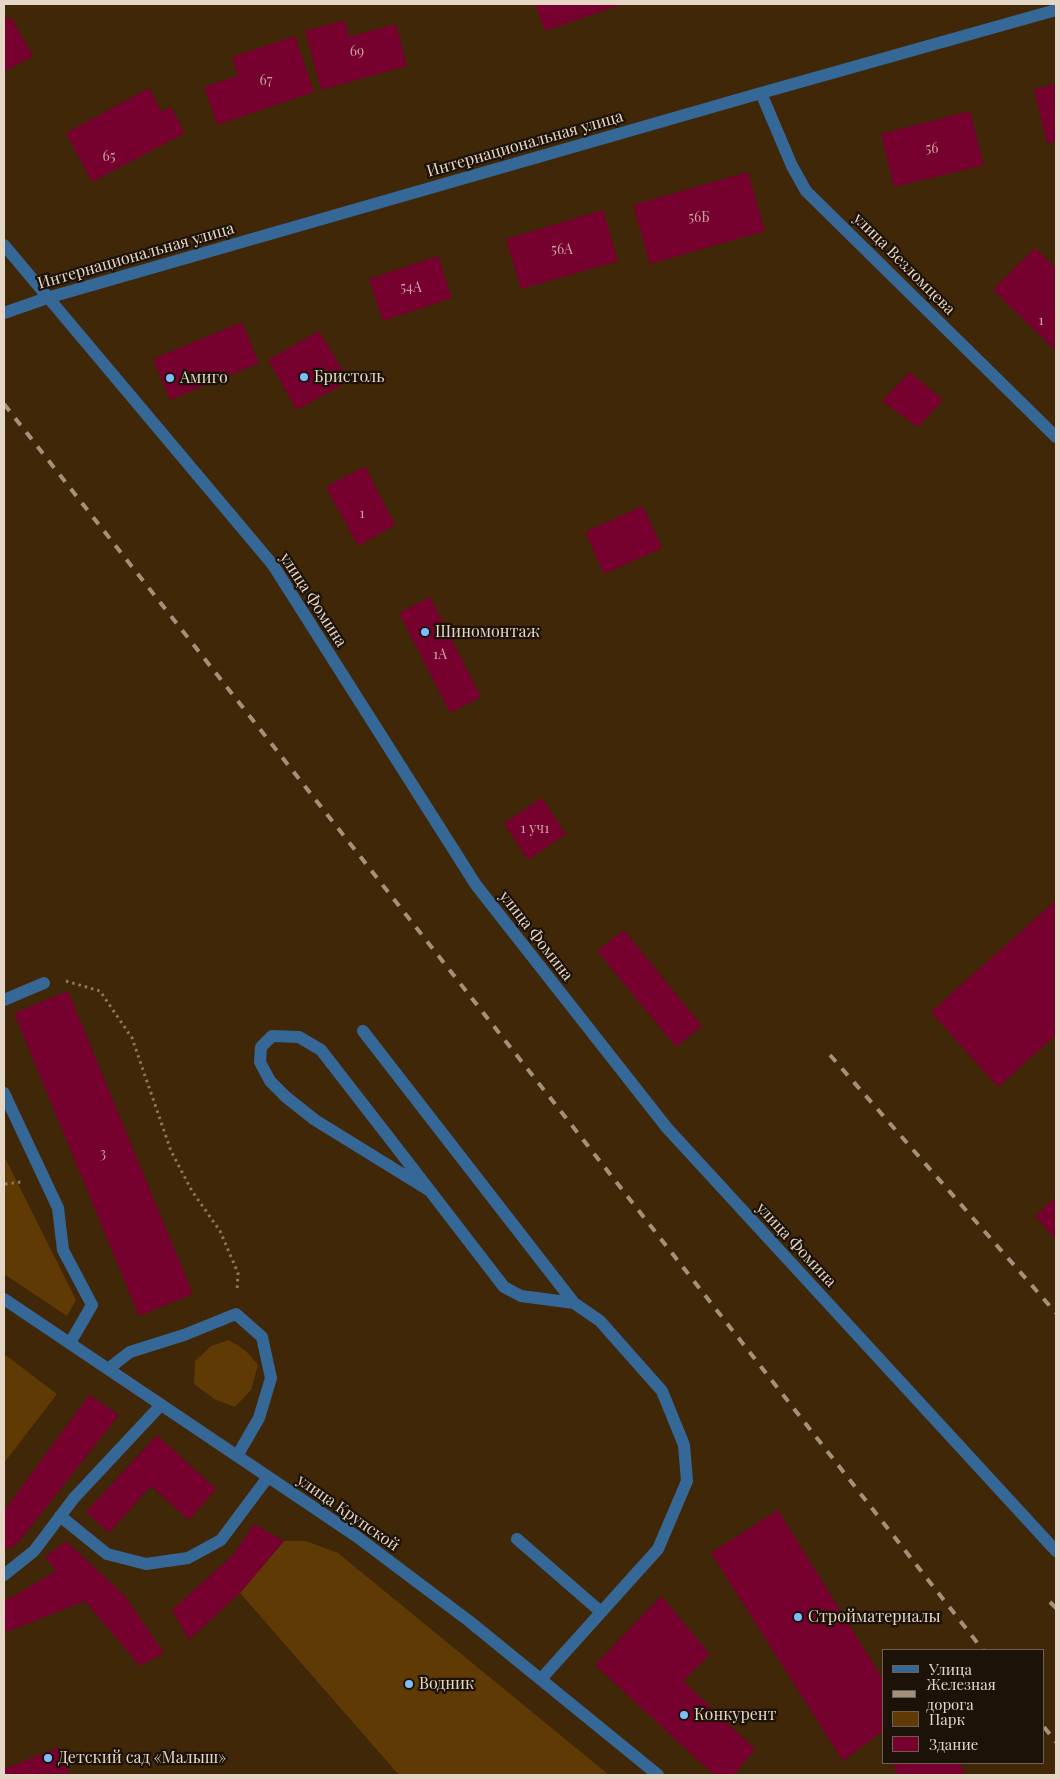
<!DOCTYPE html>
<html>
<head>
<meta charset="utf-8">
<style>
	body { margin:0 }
	#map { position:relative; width:1060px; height:1779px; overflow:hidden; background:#3f2708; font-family:"Playfair Display",serif }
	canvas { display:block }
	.frame { position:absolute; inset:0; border:5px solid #e5d6c5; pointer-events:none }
	.legend { position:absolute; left:882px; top:1649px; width:162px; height:115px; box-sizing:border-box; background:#1d1207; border:1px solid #6d6053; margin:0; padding:6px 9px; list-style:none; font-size:15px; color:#e5d6c5 }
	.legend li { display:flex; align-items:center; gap:10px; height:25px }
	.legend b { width:25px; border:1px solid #6d6053 }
</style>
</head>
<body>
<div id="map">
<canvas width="1060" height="1779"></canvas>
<div class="frame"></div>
<ul class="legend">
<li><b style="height:6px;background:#366897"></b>Улица</li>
<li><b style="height:6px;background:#a4917b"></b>Железная дорога</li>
<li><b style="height:14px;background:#5f3a04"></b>Парк</li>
<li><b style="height:14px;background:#76002e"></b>Здание</li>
</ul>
</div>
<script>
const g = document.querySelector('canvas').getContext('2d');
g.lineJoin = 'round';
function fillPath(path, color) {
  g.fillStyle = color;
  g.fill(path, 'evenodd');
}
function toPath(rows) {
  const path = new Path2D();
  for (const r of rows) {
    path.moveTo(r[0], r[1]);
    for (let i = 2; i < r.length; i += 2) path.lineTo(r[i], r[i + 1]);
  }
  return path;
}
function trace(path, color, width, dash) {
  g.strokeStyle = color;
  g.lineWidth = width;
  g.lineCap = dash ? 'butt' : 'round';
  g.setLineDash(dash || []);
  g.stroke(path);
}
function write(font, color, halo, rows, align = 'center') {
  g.font = font + ' "Playfair Display",serif';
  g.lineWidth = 4.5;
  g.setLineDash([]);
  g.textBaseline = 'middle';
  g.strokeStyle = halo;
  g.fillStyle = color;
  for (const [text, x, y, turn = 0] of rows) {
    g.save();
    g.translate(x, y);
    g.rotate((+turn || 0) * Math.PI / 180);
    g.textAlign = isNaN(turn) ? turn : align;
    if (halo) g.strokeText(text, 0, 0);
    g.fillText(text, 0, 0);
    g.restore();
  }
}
fillPath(toPath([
	[4,1156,76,1300,67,1316,4,1274],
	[229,1340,246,1351,258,1365,251,1390,235,1407,214,1399,194,1384,195,1361,211,1346],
	[4,1354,57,1394,4,1463],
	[284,1541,306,1541,338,1553,609,1775,399,1775,240,1593]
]), '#5f3a04');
fillPath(toPath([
	[535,4,623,4,545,31],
	[11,17,33,56,4,72,4,20],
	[345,20,349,37,396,24,407,66,321,90,305,31],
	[295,36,314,92,217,125,204,87,238,76,232,57],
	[1056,84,1056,141,1047,144,1034,89],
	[149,88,162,112,171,107,185,133,92,182,66,133],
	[970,111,984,165,894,187,881,134],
	[748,172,765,231,650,264,633,205],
	[603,210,618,261,521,289,506,239],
	[1035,248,1056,268,1056,351,993,290],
	[438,256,452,298,383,321,369,279],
	[242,322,259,363,170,400,153,359],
	[319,331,349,381,297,410,268,360],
	[910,372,943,400,918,427,882,401],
	[365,466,395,525,358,546,326,487],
	[643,506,662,548,604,574,585,532],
	[430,597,481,697,450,713,399,613],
	[542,798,566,834,528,860,504,823],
	[1056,900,1056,1035,998,1087,931,1012],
	[624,930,702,1026,676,1047,597,951],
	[68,991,193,1294,139,1316,14,1013],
	[1056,1197,1056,1240,1035,1216],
	[89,1395,119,1415,17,1544,4,1550,4,1511],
	[157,1435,216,1489,189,1520,151,1486,109,1533,86,1512],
	[778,1510,884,1681,884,1730,843,1761,711,1553],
	[254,1524,284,1541,240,1593,189,1640,172,1610,233,1555],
	[66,1541,125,1596,164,1653,140,1666,85,1601,4,1633,4,1600,14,1596,56,1571,45,1557],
	[661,1596,710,1654,683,1681,755,1749,734,1775,714,1775,595,1665],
	[59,1747,70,1775,4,1775,4,1769],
	[892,1763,959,1763,966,1775,898,1775]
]), '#76002e');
trace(toPath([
	[66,981,100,991,132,1038,171,1151,192,1191,220,1231,238,1273,237,1291],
	[5,1184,21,1182]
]), '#8c785f', 3, [2.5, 4]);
trace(toPath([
	[761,93,792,166,806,191,1056,437],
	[4,245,273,565,476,885,667,1128,1056,1551],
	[4,313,47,298,761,93,1056,10],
	[4,1000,44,983],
	[363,1031,574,1303],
	[4,1093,58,1208,63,1250,92,1305,70,1343],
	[430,1191,315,1120,286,1097,270,1081,260,1062,261,1047,272,1036,299,1037,321,1050,397,1148,504,1287,521,1296,574,1303,600,1321,662,1391,684,1445,687,1481,658,1549,541,1679],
	[4,1299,356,1536,469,1621,658,1775],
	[108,1369,130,1352,184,1335,236,1314,262,1337,271,1378,259,1418,237,1456],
	[60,1516,107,1554,146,1564,188,1558,221,1540,268,1477],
	[517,1539,601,1612],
	[4,1575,34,1551,74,1498,161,1405]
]), '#366897', 12);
trace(toPath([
	[4,404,570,1123,983,1650],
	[830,1055,1056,1313],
	[1050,1602,1056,1608],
	[1044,1727,1056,1742]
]), '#a4917b', 4, [9, 9]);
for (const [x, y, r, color] of [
	[304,377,5,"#7fbdfa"],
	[170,378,5,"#7fbdfa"],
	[425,632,5,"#7fbdfa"],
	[798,1617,5,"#7fbdfa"],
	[409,1684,5,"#7fbdfa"],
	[684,1715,5,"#7fbdfa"],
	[48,1758,5,"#7fbdfa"]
]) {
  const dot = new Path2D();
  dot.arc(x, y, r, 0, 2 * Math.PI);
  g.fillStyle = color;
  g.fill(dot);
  trace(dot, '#1d1207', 2);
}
write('14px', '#c9a09f', null, [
	["69",357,52],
	["67",266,81],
	["56",932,149],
	["65",109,157],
	["56Б",699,218],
	["56А",562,250],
	["54А",411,288],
	["1",1041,321],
	["1",362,514],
	["1А",440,655],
	["1 уч1",535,829],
	["3",103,1154]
]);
write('16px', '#e5d6c5', '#1d1207', [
	["Интернациональная улица",525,144,-16],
	["Интернациональная улица",136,256,-16],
	["улица Везломцева",904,264,45],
	["улица Фомина",313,600,57],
	["улица Фомина",536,936,52],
	["улица Фомина",796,1245,47],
	["улица Крупской",348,1513,35]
]);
write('16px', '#e5d6c5', '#1d1207', [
	["Бристоль",314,377],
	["Амиго",180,378],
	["Шиномонтаж",435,632],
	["Стройматериалы",808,1617],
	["Водник",419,1684],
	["Конкурент",694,1715],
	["Детский сад «Малыш»",58,1758]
], 'left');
</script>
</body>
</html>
